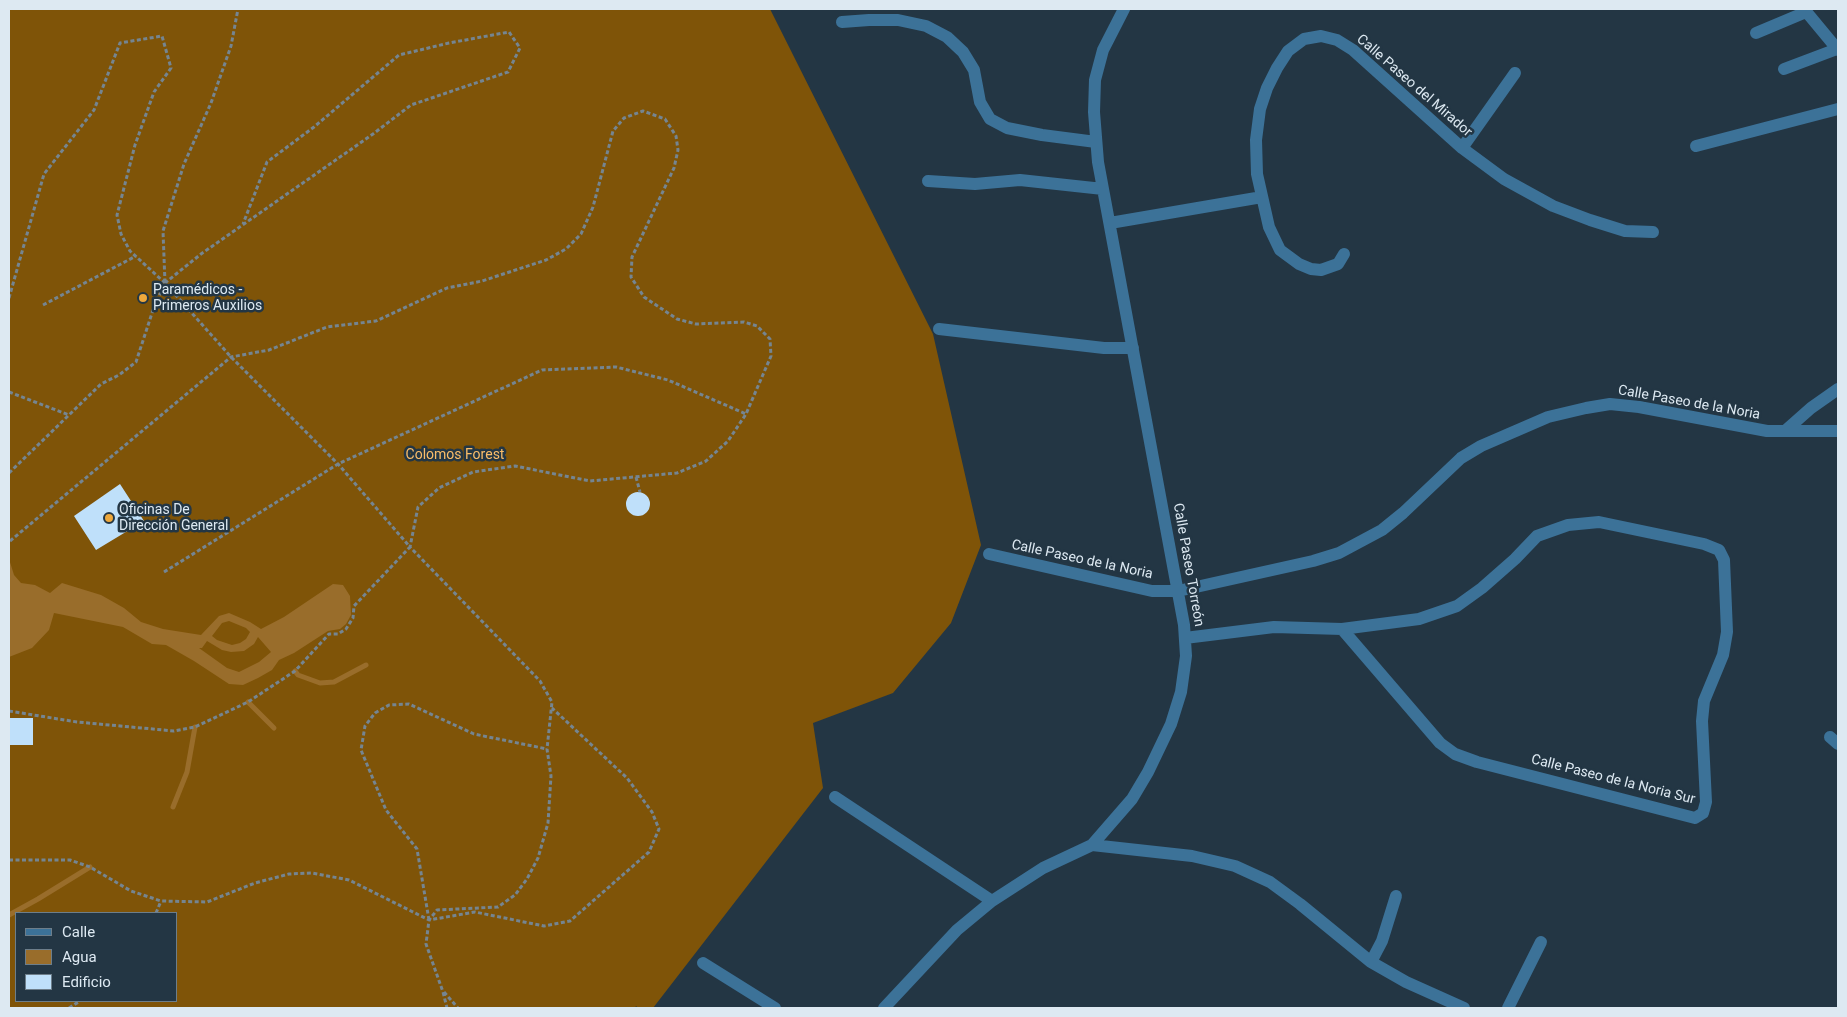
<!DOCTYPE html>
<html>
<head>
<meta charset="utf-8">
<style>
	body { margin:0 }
	#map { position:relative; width:1847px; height:1017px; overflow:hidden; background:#233644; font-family:Roboto,sans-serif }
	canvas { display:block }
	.frame { position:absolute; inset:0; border:10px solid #dde9f2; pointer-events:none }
	.legend { position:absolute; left:15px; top:912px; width:162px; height:90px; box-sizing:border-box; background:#233644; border:1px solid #6d7e8a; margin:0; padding:6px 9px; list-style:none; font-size:15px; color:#dde9f2 }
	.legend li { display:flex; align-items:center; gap:10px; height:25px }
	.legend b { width:25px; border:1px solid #6d7e8a }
</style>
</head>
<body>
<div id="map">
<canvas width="1847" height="1017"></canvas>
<div class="frame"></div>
<ul class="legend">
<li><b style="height:6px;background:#3c7298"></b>Calle</li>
<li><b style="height:14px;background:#996d2b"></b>Agua</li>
<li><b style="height:14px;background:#bfe0fa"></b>Edificio</li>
</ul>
</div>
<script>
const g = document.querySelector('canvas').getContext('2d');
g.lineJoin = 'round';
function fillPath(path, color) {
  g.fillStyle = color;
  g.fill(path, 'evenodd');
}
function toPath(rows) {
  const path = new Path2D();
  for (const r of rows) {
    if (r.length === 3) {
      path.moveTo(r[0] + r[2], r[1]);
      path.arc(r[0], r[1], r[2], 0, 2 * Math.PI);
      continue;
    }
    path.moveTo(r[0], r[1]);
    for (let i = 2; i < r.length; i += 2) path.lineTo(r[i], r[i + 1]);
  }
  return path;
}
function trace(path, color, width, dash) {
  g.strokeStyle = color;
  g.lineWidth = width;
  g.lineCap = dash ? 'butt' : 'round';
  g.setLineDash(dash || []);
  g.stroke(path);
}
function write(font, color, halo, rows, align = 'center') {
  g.font = font + ' Roboto,sans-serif';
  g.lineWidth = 5;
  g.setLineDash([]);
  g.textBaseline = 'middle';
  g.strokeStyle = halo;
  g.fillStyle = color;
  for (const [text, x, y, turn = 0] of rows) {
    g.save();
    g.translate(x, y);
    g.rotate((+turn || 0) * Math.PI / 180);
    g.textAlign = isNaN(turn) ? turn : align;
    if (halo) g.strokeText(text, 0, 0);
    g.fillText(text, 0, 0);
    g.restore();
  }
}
fillPath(toPath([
	[9,9,770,9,933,334,981,545,951,623,893,693,813,723,823,788,653,1008,638,1008,636,1006,635,1008,9,1008],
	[16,913,176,913,176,1001,16,1001]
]), '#7f5408');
fillPath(toPath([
	[9,559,14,575,21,583,35,585,50,593,62,583,101,595,124,608,141,622,163,629,201,635,219,616,229,613,250,622,261,629,284,617,333,584,343,585,350,596,351,615,346,624,340,629,328,631,294,653,279,660,272,670,258,678,243,685,229,684,194,661,166,645,152,644,123,627,54,613,49,630,32,648,9,657],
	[229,621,246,628,250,632,246,639,240,643,232,645,217,640,212,636,222,623],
	[258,637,271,652,259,662,239,672,227,668,199,648,202,648,207,641,222,650,231,652,244,651,254,644]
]), '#996d2b');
trace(toPath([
	[295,671,298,675,320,683,334,682,366,665],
	[248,702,274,728],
	[173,807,187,772,195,727],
	[9,915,38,899,90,867]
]), '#996d2b', 5);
fillPath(toPath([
	[120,484,144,521,96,550,74,516],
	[638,504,12],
	[9,718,33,718,33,745,9,745]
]), '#bfe0fa');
trace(toPath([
	[9,298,44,174,94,110,120,43,162,36,171,68,154,92,135,145,117,215,121,234,130,251,165,283],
	[43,305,136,256],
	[9,392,69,415],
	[9,473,101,384,119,375,136,362,154,307,165,283,201,254,373,134,411,105,508,72,520,48,509,32,449,43,399,55,314,127,267,162,243,224],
	[636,477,640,492],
	[10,541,231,357,269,350,327,327,376,321,447,288,482,281,546,260,566,249,581,234,593,207,613,131,624,118,643,111,665,119,676,136,678,150,674,168,632,257,631,277,644,297,677,319,696,324,744,322,757,326,770,339,771,356,746,414,728,441,706,461,677,473,590,481,515,466,473,472,439,488,418,507,410,547,540,681,552,702,547,749,551,776,548,823,538,858,527,879,515,895,498,907,437,910,429,920,426,944,443,992,447,1008],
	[164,572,338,464,542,370,616,367,668,380,746,414],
	[9,711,77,722,174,731,195,727,248,702,295,671,329,634,338,634,346,629,353,618,354,606,410,547,338,464,231,357,165,283,163,231,184,164,211,103,231,46,238,9],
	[9,860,70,860,90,867,131,891,161,901,207,902,255,883,289,874,312,873,349,880,429,920,475,912,544,926,570,921,649,852,659,829,652,812,627,778,552,708],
	[156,913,161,901],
	[429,920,417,849,386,810,361,750,365,726,375,713,389,705,409,704,474,734,547,749],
	[444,992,458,1008],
	[69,1008,80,1001]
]), '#758591', 3, [4, 2.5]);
trace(toPath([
	[1804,9,1838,50],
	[842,22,869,20,898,20,926,26,947,37,963,52,974,70,980,102,990,119,1007,128,1042,135,1096,142],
	[1756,33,1806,12],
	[1784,69,1837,49],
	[1696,146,1838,109],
	[1462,148,1515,73],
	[928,181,975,184,1020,180,1103,189],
	[1110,223,1262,197],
	[1344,254,1338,264,1321,270,1311,269,1299,264,1280,250,1269,227,1257,174,1256,140,1260,109,1267,88,1277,68,1288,51,1304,39,1321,36,1337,40,1353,50,1462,148,1504,179,1553,206,1590,220,1625,231,1653,232],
	[939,329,1104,348,1133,348],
	[1785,431,1811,408,1838,389],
	[989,554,1152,591,1178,591,1313,561,1339,553,1382,530,1403,513,1461,458,1481,446,1548,417,1586,408,1610,404,1639,407,1767,431,1838,431],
	[1185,638,1274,627,1342,629,1419,619,1457,606,1482,588,1515,559,1537,536,1568,525,1599,522,1704,544,1719,550,1724,560,1727,632,1723,655,1704,701,1702,721,1706,802,1703,813,1695,818,1477,762,1455,754,1440,743,1342,629],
	[1830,737,1838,744],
	[835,797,992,901],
	[1092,845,1192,856,1235,866,1270,882,1300,904,1371,962,1406,982,1464,1008],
	[1371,962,1382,941,1396,896],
	[703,963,775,1008],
	[884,1008,957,930,992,901,1043,868,1092,845,1132,799,1148,772,1171,724,1181,692,1186,656,1184,625,1098,162,1094,112,1095,80,1103,50,1124,9],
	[1508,1008,1541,942]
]), '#3c7298', 12);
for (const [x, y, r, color] of [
	[143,298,5,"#eea83c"],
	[109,518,5,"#eea83c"]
]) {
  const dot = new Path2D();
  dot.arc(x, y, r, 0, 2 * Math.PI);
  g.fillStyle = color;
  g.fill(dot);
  trace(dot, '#233644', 2);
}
write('14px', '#dde9f2', '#233644', [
	["Calle Paseo del Mirador",1414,86,41],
	["Calle Paseo de la Noria",1689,403,10],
	["Calle Paseo de la Noria",1082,560,12],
	["Calle Paseo Torreón",1188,565,80],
	["Calle Paseo de la Noria Sur",1613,780,14]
]);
write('14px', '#dde9f2', '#233644', [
	["Paramédicos -",153,290],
	["Primeros Auxilios",153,306],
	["Oficinas De",119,510],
	["Dirección General",119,526]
], 'left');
write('14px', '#fabd69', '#233644', [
	["Colomos Forest",455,455]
]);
</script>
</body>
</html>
